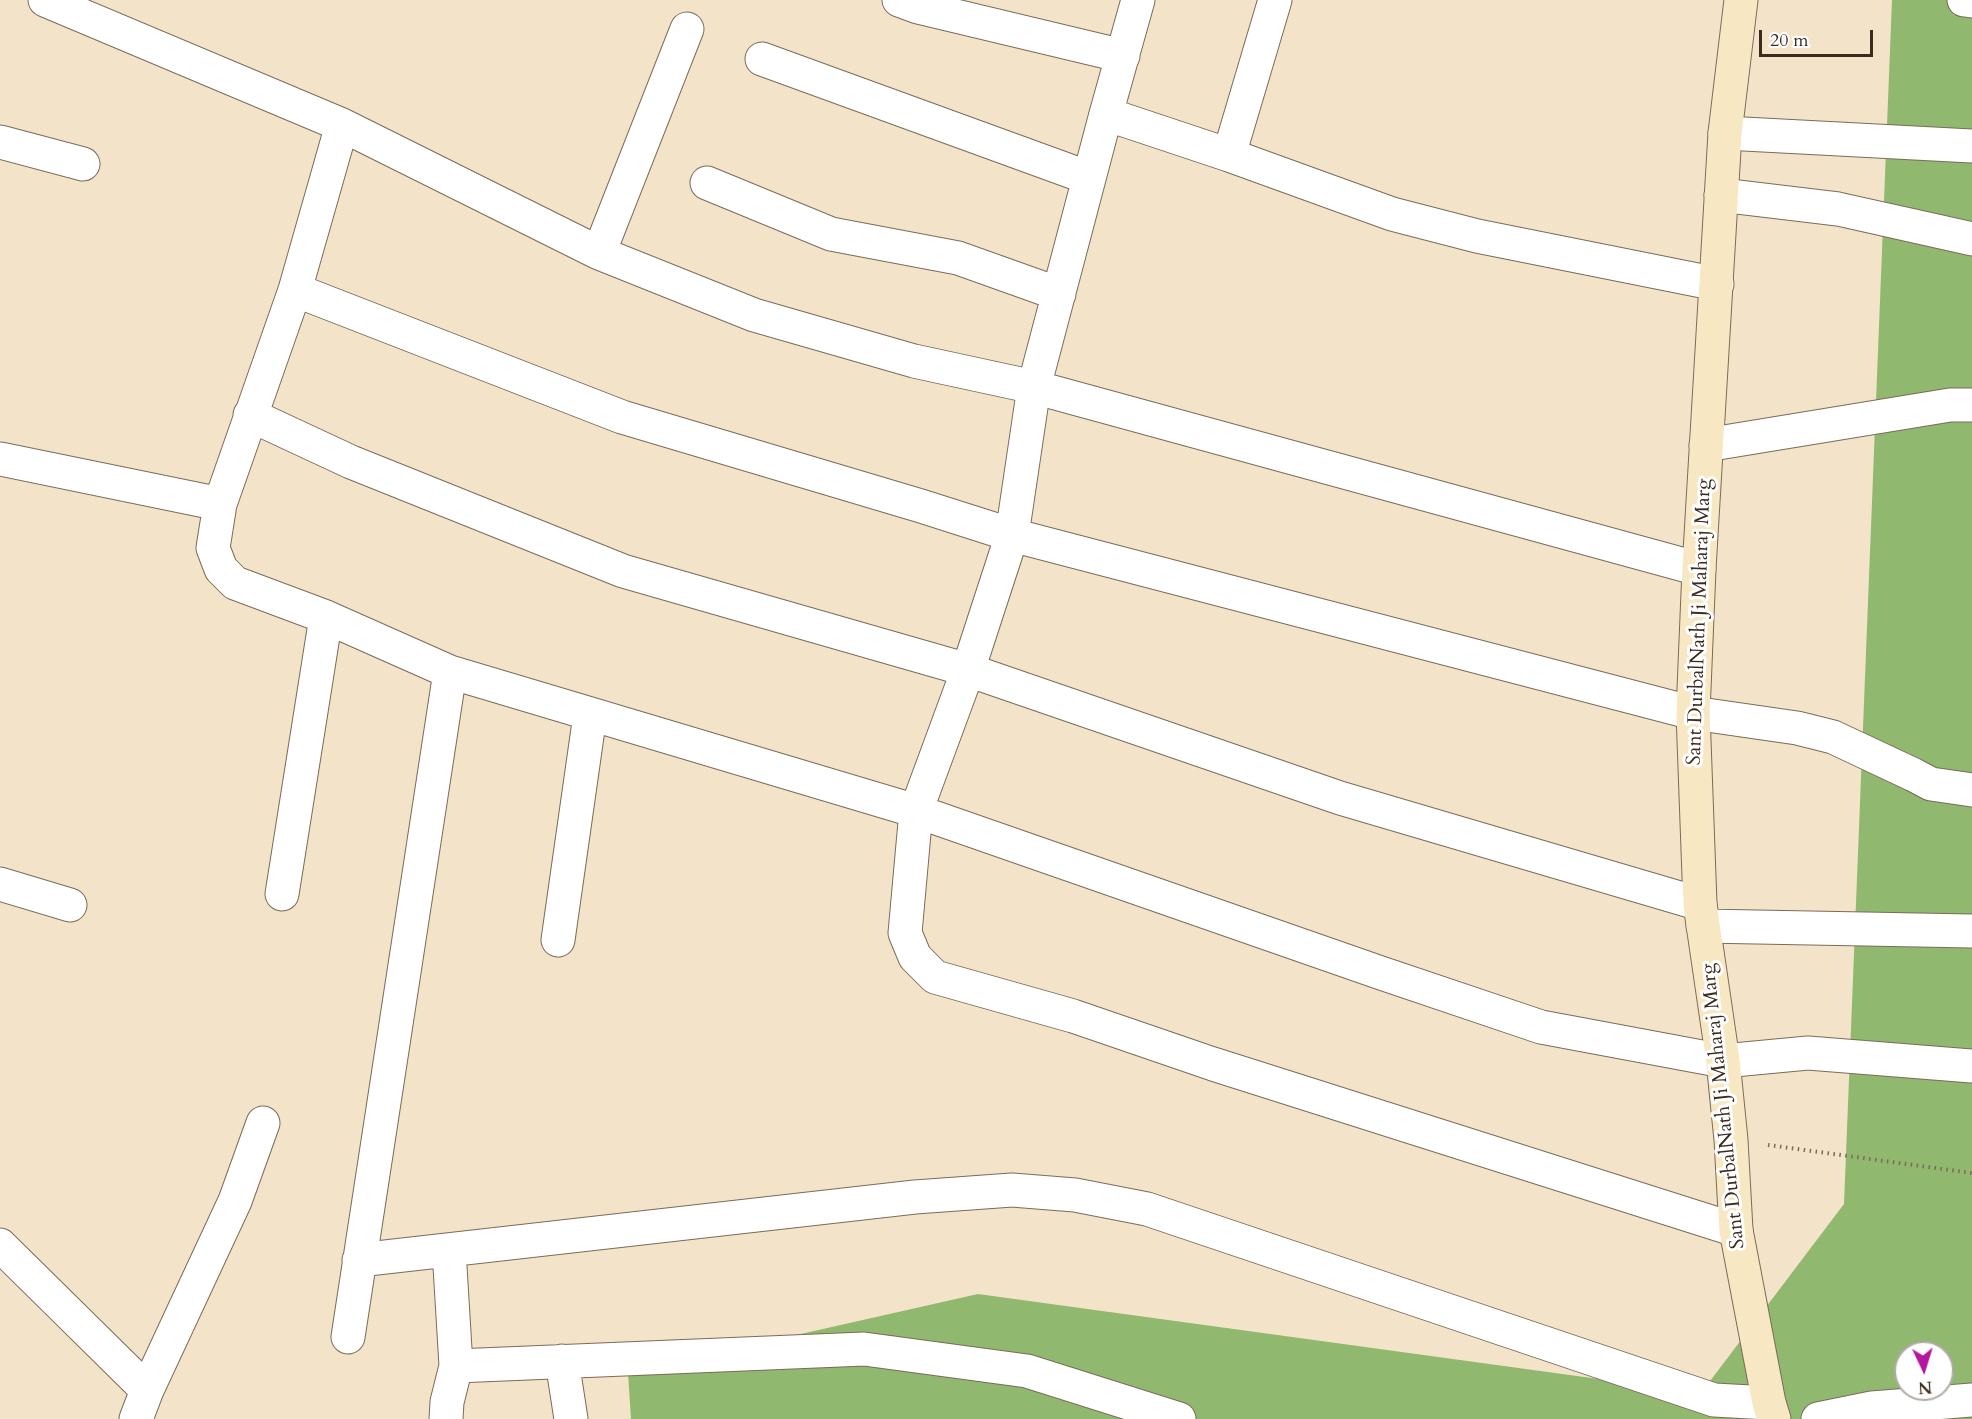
<!DOCTYPE html>
<html>
<head>
<meta charset="utf-8">
<style>
	body { margin:0 }
	#map { position:relative; width:1972px; height:1419px; overflow:hidden; background:#f3e3c8; font-family:Cardo,serif }
	canvas { display:block }
	.north { position:absolute; left:1894px; top:1341px; width:60px; height:60px; box-sizing:border-box; background:#fff; border:2px solid #b1aaa5; border-radius:50%; rotate:176deg; font-size:16px; font-weight:700; line-height:24px; text-align:center; color:#3b2a1e }
	.north::after { content:''; display:block; margin:auto; width:21px; height:27px; background:#b5179e; clip-path:polygon(50% 0,100% 100%,50% 72%,0 100%) }
	.scale { position:absolute; left:1759px; top:30px; width:114px; height:27px; box-sizing:border-box; border:3px solid #3b2a1e; border-top:0; padding-left:8px; font-size:18px; line-height:21px; white-space:nowrap; color:#3b2a1e; -webkit-text-stroke:4px #fff; paint-order:stroke }
</style>
</head>
<body>
<div id="map">
<canvas width="1972" height="1419"></canvas>
<div class="north">N</div>
<div class="scale">20 m</div>
</div>
<script>
const g = document.querySelector('canvas').getContext('2d');
g.lineJoin = 'round';
function fillPath(path, color) {
  g.fillStyle = color;
  g.fill(path, 'evenodd');
}
function toPath(rows) {
  const path = new Path2D();
  for (const r of rows) {
    path.moveTo(r[0], r[1]);
    for (let i = 2; i < r.length; i += 2) path.lineTo(r[i], r[i + 1]);
  }
  return path;
}
function trace(path, color, width, dash) {
  g.strokeStyle = color;
  g.lineWidth = width;
  g.lineCap = dash ? 'butt' : 'round';
  g.setLineDash(dash || []);
  g.stroke(path);
}
function write(font, color, halo, rows, align = 'center') {
  g.font = font + ' Cardo,serif';
  g.lineWidth = 6;
  g.setLineDash([]);
  g.textBaseline = 'middle';
  g.strokeStyle = halo;
  g.fillStyle = color;
  for (const [text, x, y, turn = 0] of rows) {
    g.save();
    g.translate(x, y);
    g.rotate((+turn || 0) * Math.PI / 180);
    g.textAlign = isNaN(turn) ? turn : align;
    if (halo) g.strokeText(text, 0, 0);
    g.fillText(text, 0, 0);
    g.restore();
  }
}
fillPath(toPath([
	[1892,0,1972,0,1972,1419,631,1419,628,1373,978,1294,1701,1393,1844,1204],
	[1906,1353,1942,1353,1942,1389,1906,1389]
]), '#90b86e');
const street = toPath([
	[45,0,342,125,599,253,754,315,914,361,1034,387,1699,569],
	[899,0,918,7,1123,56],
	[1138,0,1106,114,1034,387,1012,535,968,670,916,811,905,933,915,957,935,977,1073,1016,1213,1064,1736,1230],
	[1964,0,1972,1],
	[762,59,1089,178],
	[1106,114,1229,155,1392,214,1477,236,1717,284],
	[342,125,295,290,220,504,213,548,221,569,235,583,326,617,450,672,916,811,1381,973,1541,1027,1723,1061,1808,1053,1972,1066],
	[1725,133,1972,146],
	[0,142,83,164],
	[1229,155,1275,0],
	[707,183,831,234,958,258,1059,294],
	[1721,195,1838,209,1972,239],
	[599,253,687,29],
	[295,290,622,417,921,506,1012,535,1693,713,1797,728,1833,737,1914,775,1931,784,1972,790],
	[250,415,351,462,623,571,968,670,1340,798,1700,904],
	[1706,445,1950,405,1972,405],
	[0,459,220,504],
	[0,884,70,905],
	[282,894,326,617],
	[1703,926,1972,931],
	[558,940,590,715],
	[0,1245,147,1390],
	[359,1260,915,1197,1012,1190,1075,1195,1147,1209,1714,1400,1769,1403],
	[348,1337,450,672],
	[562,1361,571,1419],
	[456,1366,864,1349,1027,1371,1179,1419],
	[136,1419,147,1390,235,1201,263,1123],
	[446,1419,447,1402,456,1366,449,1250],
	[1818,1419,1872,1408,1972,1400]
]);
const secondary = toPath([
	[1741,0,1725,133,1699,569,1693,713,1700,904,1723,1061,1731,1140,1736,1230,1769,1403,1774,1419]
]);
trace(street, '#7b6b5a', 35);
trace(secondary, '#7b6b5a', 35);
trace(toPath([
	[1768,1145,1972,1173]
]), '#7b6b5a', 4, [1.5, 4.5]);
trace(street, '#fff', 33);
trace(secondary, '#f7e8c3', 33);
write('20px', '#3b2a1e', '#fff', [
	["Sant DurbalNath Ji Maharaj Marg",1700,622,-88],
	["Sant DurbalNath Ji Maharaj Marg",1724,1106,-96]
]);
</script>
</body>
</html>
